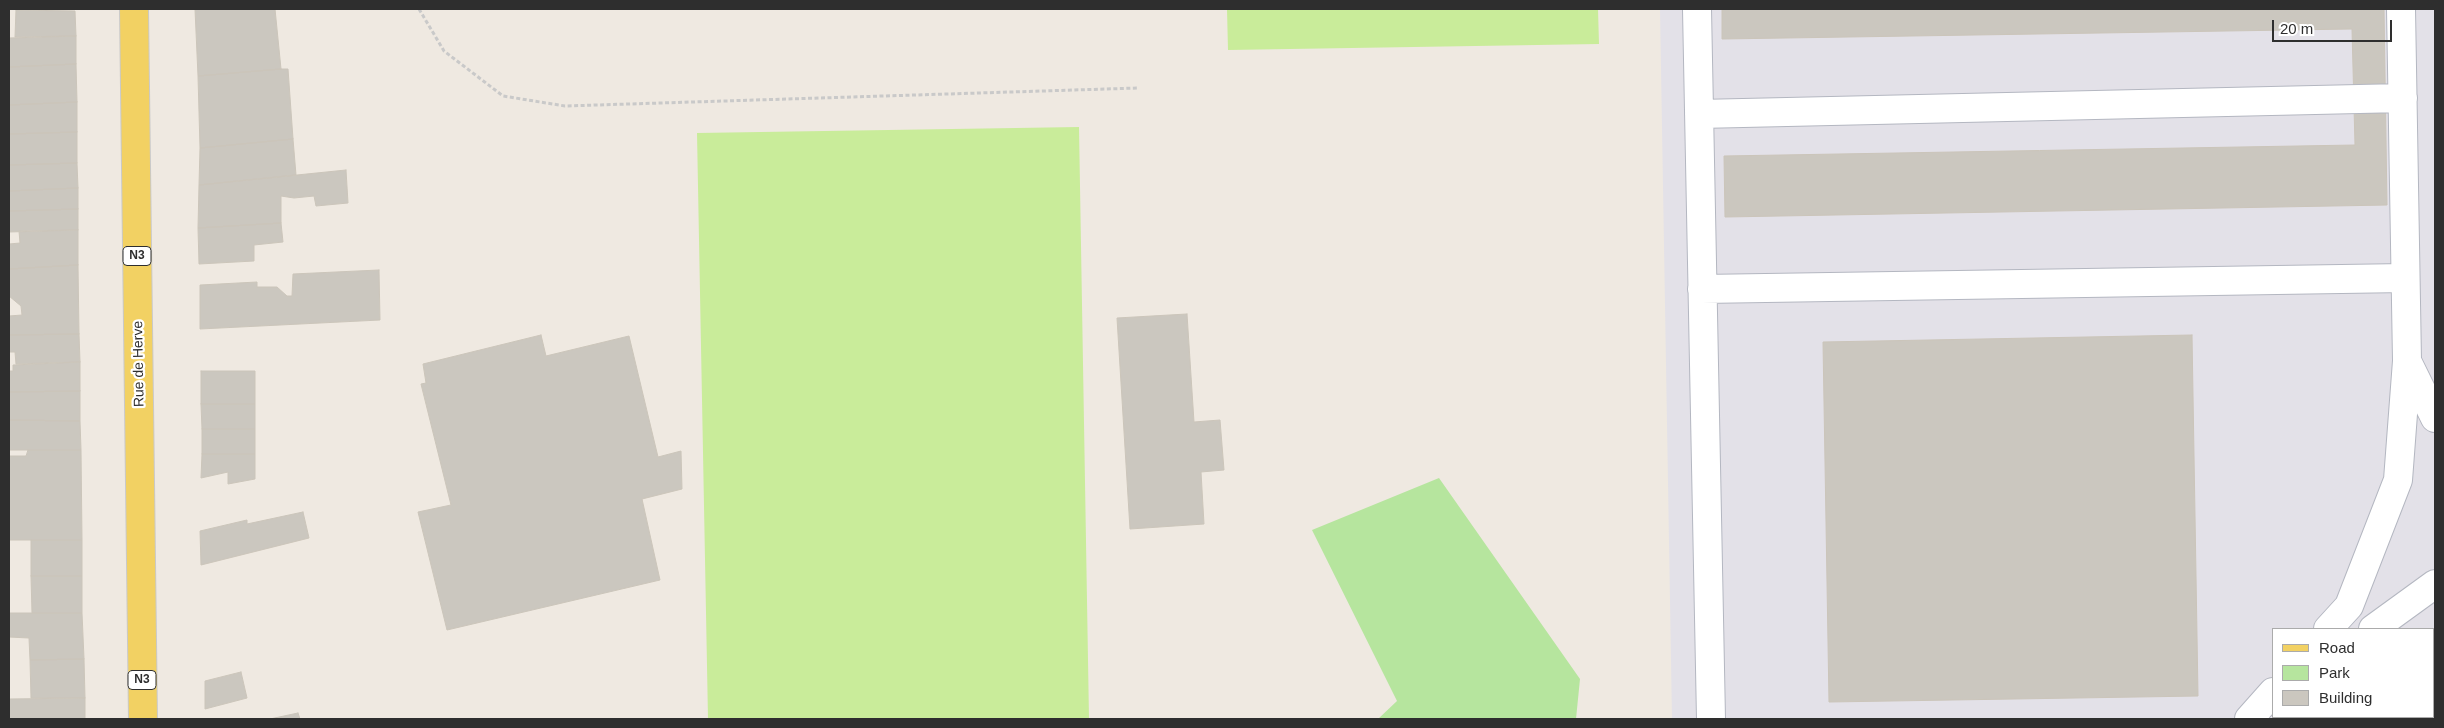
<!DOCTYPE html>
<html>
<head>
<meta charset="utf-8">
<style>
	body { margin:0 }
	#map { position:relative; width:2444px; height:728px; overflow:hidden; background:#efe9e1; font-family:Arial,sans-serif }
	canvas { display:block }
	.frame { position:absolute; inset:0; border:10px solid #2e2e2e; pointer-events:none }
	.legend { position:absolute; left:2272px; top:628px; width:162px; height:90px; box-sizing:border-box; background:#fff; border:1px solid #ababab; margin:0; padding:6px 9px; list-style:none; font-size:15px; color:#2e2e2e }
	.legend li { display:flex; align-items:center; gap:10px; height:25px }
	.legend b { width:25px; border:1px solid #ababab }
	.scale { position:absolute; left:2272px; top:20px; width:120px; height:22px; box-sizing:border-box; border:2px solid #2e2e2e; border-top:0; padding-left:6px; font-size:15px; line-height:18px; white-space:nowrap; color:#2e2e2e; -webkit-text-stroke:4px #fff; paint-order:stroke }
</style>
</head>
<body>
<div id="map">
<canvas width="2444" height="728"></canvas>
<div class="frame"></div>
<ul class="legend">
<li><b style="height:6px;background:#f2d163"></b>Road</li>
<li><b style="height:14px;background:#b6e59e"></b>Park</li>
<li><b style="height:14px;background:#cbc7bf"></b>Building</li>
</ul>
<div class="scale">20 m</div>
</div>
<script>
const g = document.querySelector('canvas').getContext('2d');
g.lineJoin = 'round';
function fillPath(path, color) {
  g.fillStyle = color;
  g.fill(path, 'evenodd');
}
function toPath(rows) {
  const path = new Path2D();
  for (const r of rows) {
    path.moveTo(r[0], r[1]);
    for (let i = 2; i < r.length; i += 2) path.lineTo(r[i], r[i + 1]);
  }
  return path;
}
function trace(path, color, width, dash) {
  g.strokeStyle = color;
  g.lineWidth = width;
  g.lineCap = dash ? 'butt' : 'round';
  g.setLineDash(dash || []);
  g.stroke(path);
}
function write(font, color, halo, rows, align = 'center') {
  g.font = font + ' Arial,sans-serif';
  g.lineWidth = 4.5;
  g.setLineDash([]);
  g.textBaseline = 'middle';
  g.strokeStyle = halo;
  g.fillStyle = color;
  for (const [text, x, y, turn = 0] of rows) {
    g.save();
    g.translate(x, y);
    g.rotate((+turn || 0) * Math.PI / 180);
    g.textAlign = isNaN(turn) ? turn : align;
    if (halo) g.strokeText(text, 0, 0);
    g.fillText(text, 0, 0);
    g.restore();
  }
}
fillPath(toPath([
	[1660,9,2435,9,2435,629,2273,629,2273,717,2301,717,2297,719,1672,719]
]), '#e3e1e8');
fillPath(toPath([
	[1439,478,1580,679,1576,719,1378,719,1397,701,1312,530],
	[2435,629,2435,719,2297,719,2301,717,2433,717,2433,630]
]), '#b6e59e');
fillPath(toPath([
	[1227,9,1598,9,1599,44,1228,50],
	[1079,127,1089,719,708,719,697,133]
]), '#c9ec9a');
const building = toPath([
	[195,9,275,9,281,69,198,76,195,9],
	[1722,9,2384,9,2387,205,1725,217,1724,156,2355,145,2352,29,1722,39,1722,9],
	[16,10,75,11,76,36,15,37,16,10],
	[76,36,76,64,9,67,9,38,76,36],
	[76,64,77,102,9,105,9,67,76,64],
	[281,69,288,69,293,139,200,148,198,76,281,69],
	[77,102,77,132,9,134,9,105,77,102],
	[77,132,77,163,9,165,9,134,77,132],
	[293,139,296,175,199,185,200,148,293,139],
	[77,163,78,188,9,191,9,165,77,163],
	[346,170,348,203,316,206,314,196,294,198,281,196,281,223,198,228,199,185,346,170],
	[78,188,78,209,9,211,9,191,78,188],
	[78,209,78,230,9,232,9,211,78,209],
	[281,223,283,242,254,245,254,261,199,264,198,228,281,223],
	[78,230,78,265,9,269,9,244,20,243,19,231,78,230],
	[78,265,79,334,9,335,9,316,22,315,21,306,9,296,9,269,78,265],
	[379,270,380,320,200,329,200,285,257,282,257,287,277,287,287,296,292,296,293,274,379,270],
	[1187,314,1194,422,1220,420,1224,470,1201,472,1204,524,1130,529,1117,318,1187,314],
	[79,334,80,362,16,364,15,352,9,352,9,335,79,334],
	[541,335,546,356,629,336,658,457,681,451,682,489,642,499,660,580,447,630,418,512,451,505,421,384,426,383,423,364,541,335],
	[2192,335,2198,696,1829,702,1823,342,2192,335],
	[80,362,80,391,9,392,9,371,13,371,13,365,80,362],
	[201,371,255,371,255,404,201,404,201,371],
	[80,391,80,421,9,420,9,392,80,391],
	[201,404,255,404,255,429,202,429,201,404],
	[9,420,80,421,81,450,9,450,9,420],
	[202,429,255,429,255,454,202,454,202,429],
	[28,450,81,450,82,540,9,540,9,456,26,456,28,450],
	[202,454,255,454,255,479,228,484,228,472,201,478,202,454],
	[303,512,309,538,201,565,200,531,247,520,247,524,303,512],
	[31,540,82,540,82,576,31,576,31,540],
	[31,576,82,576,82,613,32,613,31,576],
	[9,613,82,613,84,659,30,660,29,638,9,637,9,613],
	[84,659,85,698,31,698,30,660,84,659],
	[241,672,247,698,205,709,205,681,241,672],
	[85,698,85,719,9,719,9,699,85,698],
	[298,713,300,719,270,719,298,713]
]);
fillPath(building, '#cbc7bf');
trace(building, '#cbc5ba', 1);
const minor = toPath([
	[1697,9,1711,719],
	[1699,114,2403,98],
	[1702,289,2405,278],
	[2408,363,2435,418],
	[2328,629,2349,606,2398,480,2407,361,2401,9],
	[2373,629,2435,584],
	[2249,719,2273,692]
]);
const major = toPath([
	[134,9,143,719]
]);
trace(minor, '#b4b7c1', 30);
trace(major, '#c9c9c9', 30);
trace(toPath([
	[419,9,444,51,503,96,565,106,1138,88]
]), '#c9c9c9', 3, [4, 2.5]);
trace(minor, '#fff', 28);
trace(major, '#f2d163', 28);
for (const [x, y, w] of [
	[137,256,28],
	[142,680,28]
]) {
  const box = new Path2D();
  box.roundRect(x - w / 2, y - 9.5, w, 19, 4);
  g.fillStyle = '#fff';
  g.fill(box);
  trace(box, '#2e2e2e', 1);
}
write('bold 12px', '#2e2e2e', null, [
	["N3",137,256],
	["N3",142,680]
]);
write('14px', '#2e2e2e', '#fff', [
	["Rue de Herve",139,364,-91]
]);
</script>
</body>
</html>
